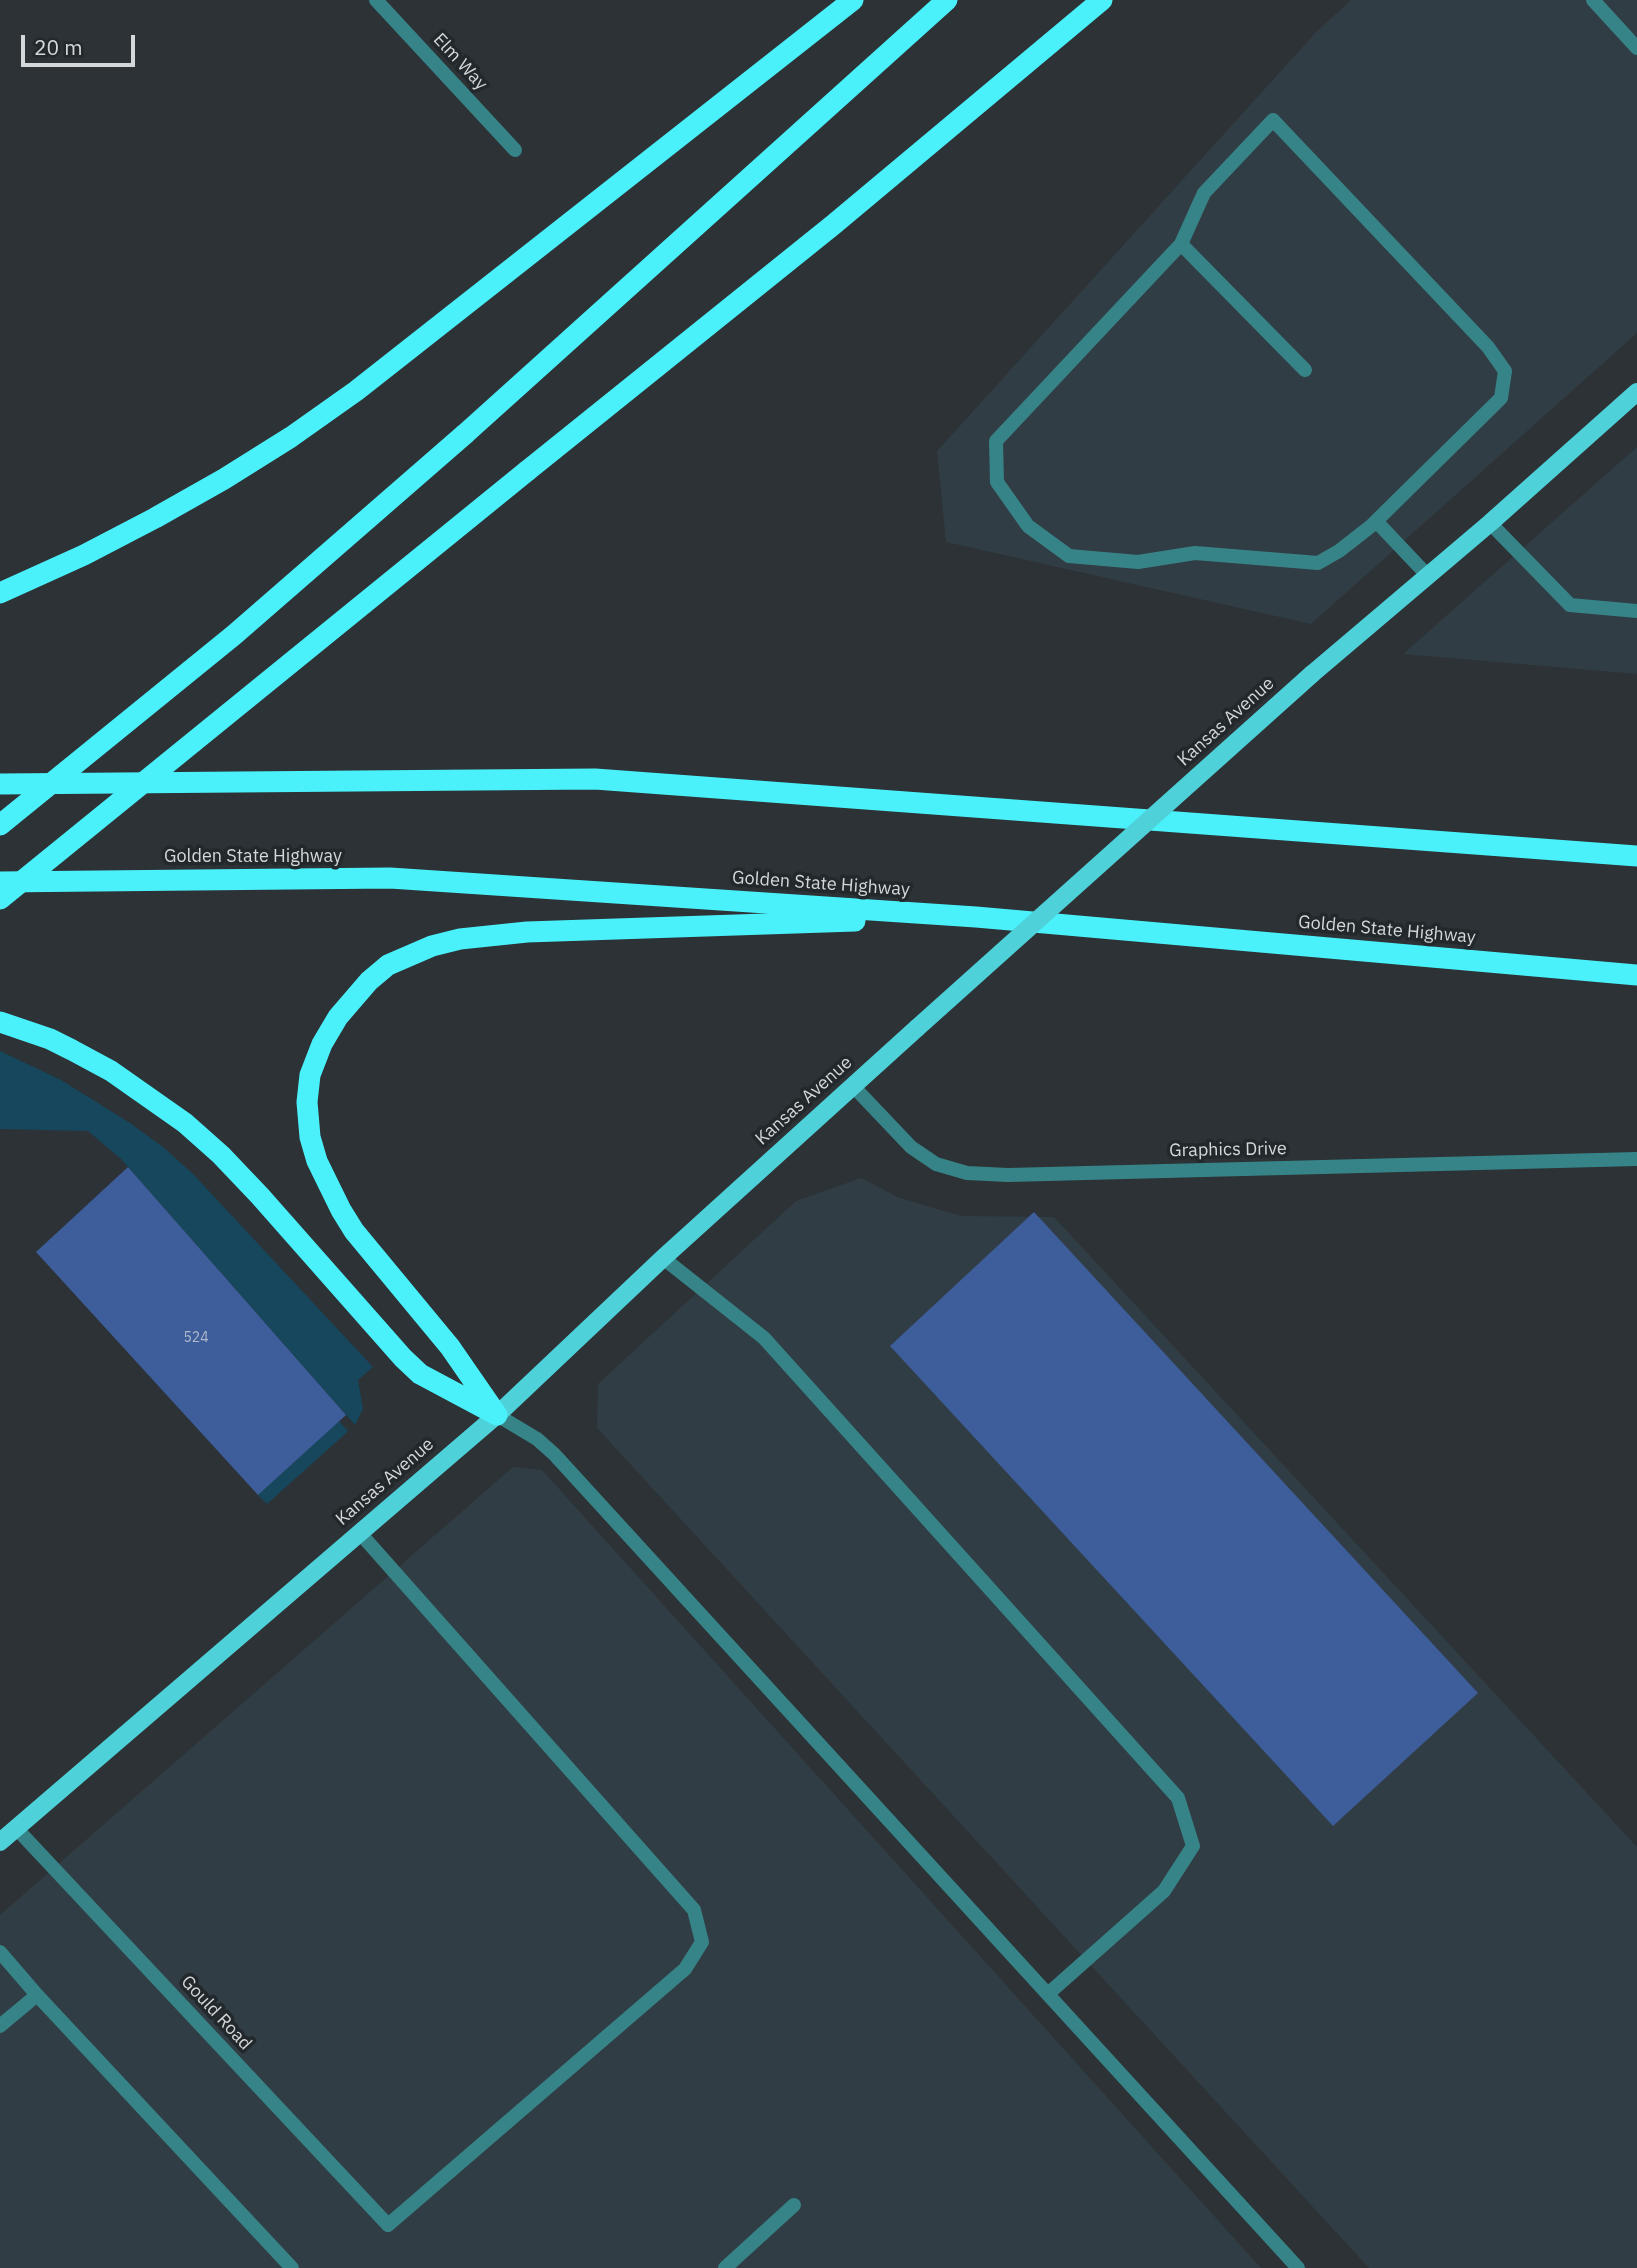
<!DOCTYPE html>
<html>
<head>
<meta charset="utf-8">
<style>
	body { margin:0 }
	#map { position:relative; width:1637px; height:2268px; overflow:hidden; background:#2c3235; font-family:"IBM Plex Sans",sans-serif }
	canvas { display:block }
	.scale { position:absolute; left:21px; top:35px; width:114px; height:32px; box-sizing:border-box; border:4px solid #d4d8da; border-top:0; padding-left:9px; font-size:21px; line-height:24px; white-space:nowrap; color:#d4d8da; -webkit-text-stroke:5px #22282b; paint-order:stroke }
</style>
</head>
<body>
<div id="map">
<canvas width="1637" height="2268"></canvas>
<div class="scale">20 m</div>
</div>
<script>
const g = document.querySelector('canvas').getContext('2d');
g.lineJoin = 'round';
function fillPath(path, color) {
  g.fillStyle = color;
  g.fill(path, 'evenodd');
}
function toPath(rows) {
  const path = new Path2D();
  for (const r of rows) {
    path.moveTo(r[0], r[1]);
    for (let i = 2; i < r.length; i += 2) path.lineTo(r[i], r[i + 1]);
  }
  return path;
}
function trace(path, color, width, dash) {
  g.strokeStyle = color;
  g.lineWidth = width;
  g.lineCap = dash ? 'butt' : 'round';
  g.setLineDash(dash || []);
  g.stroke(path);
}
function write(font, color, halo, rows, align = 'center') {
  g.font = font + ' "IBM Plex Sans",sans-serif';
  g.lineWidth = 7;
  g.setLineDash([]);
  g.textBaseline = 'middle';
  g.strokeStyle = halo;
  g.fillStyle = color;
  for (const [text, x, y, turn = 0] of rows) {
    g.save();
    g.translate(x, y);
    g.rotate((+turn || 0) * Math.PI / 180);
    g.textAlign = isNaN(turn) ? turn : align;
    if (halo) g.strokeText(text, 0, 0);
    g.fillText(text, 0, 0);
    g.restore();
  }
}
fillPath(toPath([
	[1351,0,1637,0,1637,333,1311,624,946,542,937,451,1317,31],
	[1637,447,1637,674,1403,654],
	[861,1178,900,1198,961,1216,1054,1217,1637,1847,1637,2268,1369,2268,597,1428,598,1384,796,1201],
	[513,1467,542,1470,1261,2268,0,2268,0,1915]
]), '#313d44');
fillPath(toPath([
	[0,1051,61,1080,130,1123,163,1147,193,1174,373,1367,358,1380,363,1409,355,1425,121,1159,88,1131,0,1129],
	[339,1421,348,1431,345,1434,267,1504,258,1495]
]), '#16475d');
fillPath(toPath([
	[128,1167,346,1415,258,1495,36,1252],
	[1034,1212,1478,1693,1333,1826,890,1346]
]), '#3d5d9b');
trace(toPath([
	[1593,0,1637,48],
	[1273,120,1488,347,1505,371,1501,398,1371,526,1339,551,1318,563,1195,553,1138,562,1069,556,1028,526,997,482,996,441,1181,244,1204,193,1273,120],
	[1181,244,1305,370],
	[1376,521,1428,576],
	[1490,523,1570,605,1637,611],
	[663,1258,764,1338,1178,1798,1193,1846,1164,1891,1049,1993],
	[497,1415,537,1439,554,1454,1298,2268],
	[359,1532,694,1910,702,1942,685,1969,388,2225],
	[0,1952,37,1995,0,2026],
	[37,1995,292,2268],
	[725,2268,794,2205]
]), '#378488', 14);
trace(toPath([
	[376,0,515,150],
	[853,1086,911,1147,936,1164,967,1173,1008,1175,1637,1159],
	[16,1828,388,2225]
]), '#378488', 14);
trace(toPath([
	[1312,674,1490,523,1637,392],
	[0,1842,497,1415,663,1258,917,1028]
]), '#4ed1d9', 18);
trace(toPath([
	[465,434,947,0],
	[527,471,833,225,1102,0],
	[0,593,84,555,155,518,224,479,291,437,356,391,853,0],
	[0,784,595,779,1637,856],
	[0,882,390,878,976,917,1637,975],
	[0,1022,50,1039,72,1050,111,1071,185,1123,221,1155,260,1196,403,1358,420,1374,495,1414],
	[497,1415,450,1347,354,1231,341,1210,317,1161,310,1137,307,1102,310,1075,322,1044,338,1017,369,981,388,965,432,946,460,939,527,932,855,921]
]), '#4af1fa', 21);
trace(toPath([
	[917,1028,1312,674]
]), '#4ed1d9', 18);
trace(toPath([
	[0,825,234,635,465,434],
	[0,899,527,471]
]), '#4af1fa', 21);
write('14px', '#aeb9ca', null, [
	["524",196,1338]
]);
write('18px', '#d4d8da', '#22282b', [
	["Elm Way",460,62,47],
	["Kansas Avenue",1226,722,-42],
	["Golden State Highway",253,857],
	["Golden State Highway",821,884,4],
	["Golden State Highway",1387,930,5],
	["Kansas Avenue",804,1101,-42],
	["Graphics Drive",1228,1150,-1],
	["Kansas Avenue",385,1482,-41],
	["Gould Road",216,2013,47]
]);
</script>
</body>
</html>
